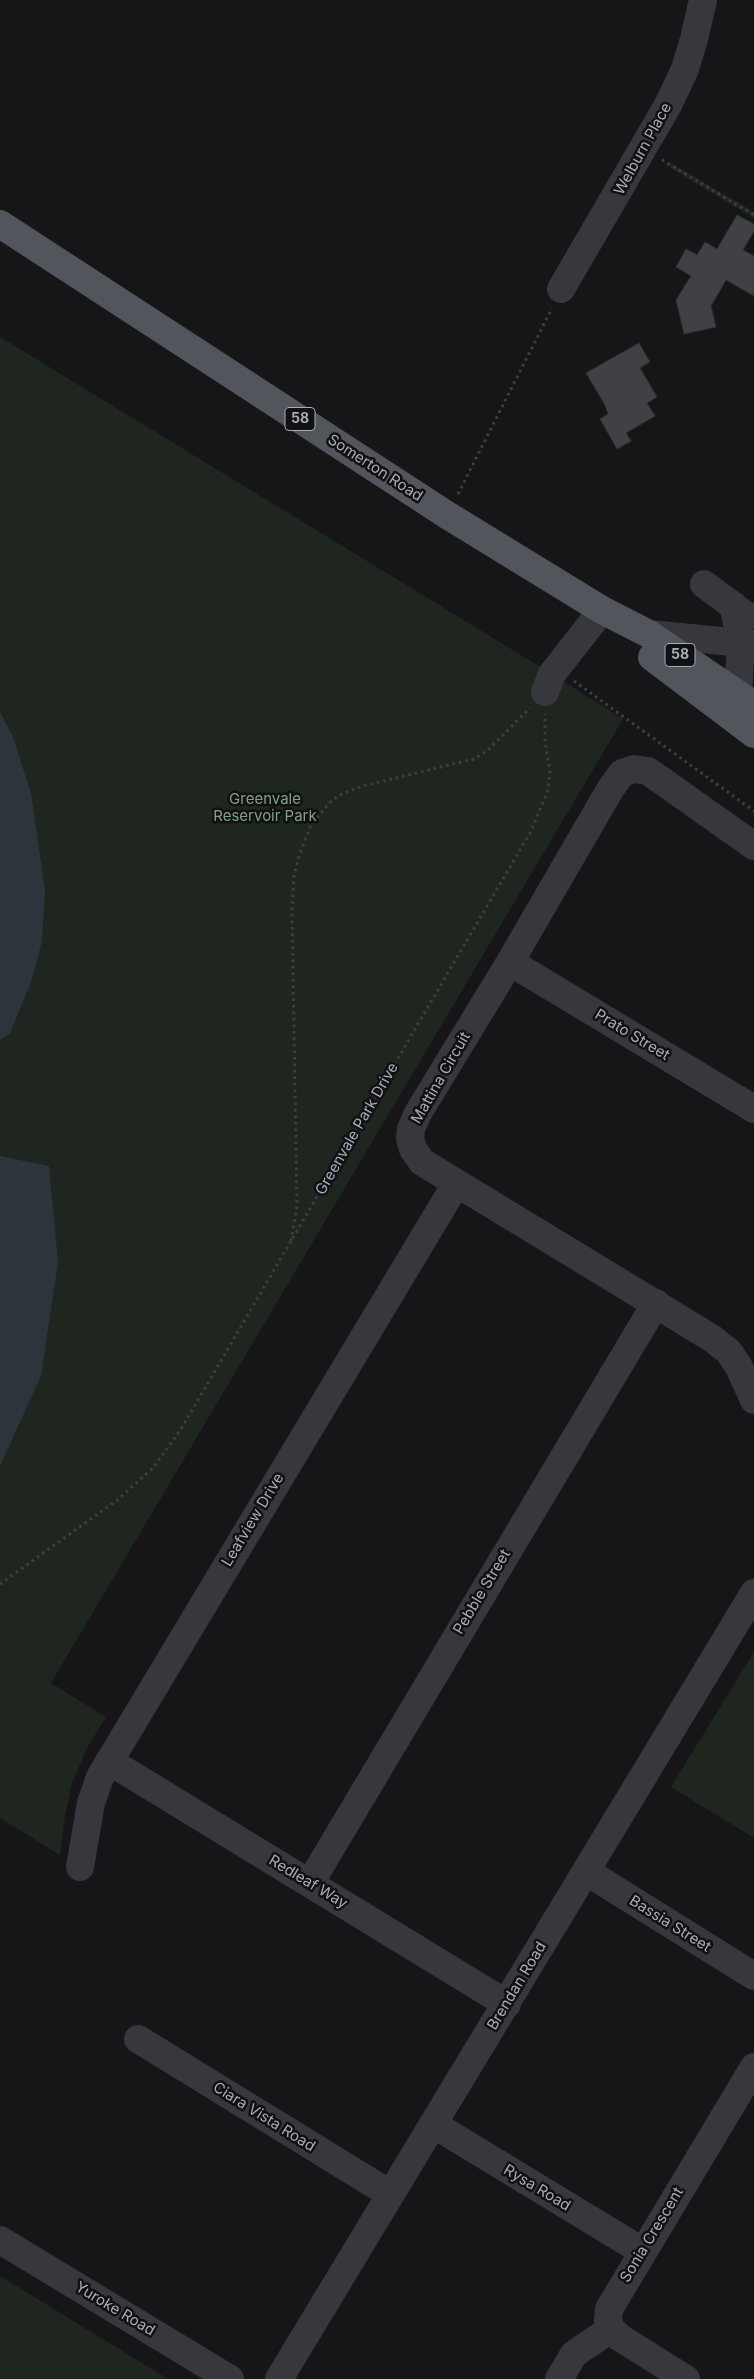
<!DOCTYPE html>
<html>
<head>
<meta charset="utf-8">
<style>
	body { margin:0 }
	canvas { display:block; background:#161618 }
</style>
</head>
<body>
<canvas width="754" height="2379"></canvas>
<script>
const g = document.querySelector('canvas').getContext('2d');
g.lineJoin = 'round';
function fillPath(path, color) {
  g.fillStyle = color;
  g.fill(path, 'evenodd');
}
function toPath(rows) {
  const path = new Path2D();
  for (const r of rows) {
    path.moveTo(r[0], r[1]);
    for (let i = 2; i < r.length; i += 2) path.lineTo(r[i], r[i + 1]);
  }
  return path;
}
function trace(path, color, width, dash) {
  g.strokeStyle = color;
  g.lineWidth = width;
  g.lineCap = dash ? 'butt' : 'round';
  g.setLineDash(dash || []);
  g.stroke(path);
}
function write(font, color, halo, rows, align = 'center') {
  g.font = font + ' Inter,sans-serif';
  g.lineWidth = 5;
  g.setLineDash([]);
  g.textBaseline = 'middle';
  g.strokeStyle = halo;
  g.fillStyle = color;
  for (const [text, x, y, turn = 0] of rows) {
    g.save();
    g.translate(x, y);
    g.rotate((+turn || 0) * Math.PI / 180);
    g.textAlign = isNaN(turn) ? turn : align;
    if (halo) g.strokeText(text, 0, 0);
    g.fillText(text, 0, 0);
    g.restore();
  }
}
fillPath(toPath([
	[671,163,754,212,754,218,669,167],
	[0,337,552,674,623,719,51,1683,106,1717,87,1748,72,1783,65,1816,60,1855,0,1818],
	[754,1652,754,1838,671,1787],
	[0,2276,168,2379,0,2379]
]), '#1e261f');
fillPath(toPath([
	[0,712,13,737,31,793,45,890,42,941,31,982,10,1033,0,1040],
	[0,1156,49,1166,58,1262,41,1376,0,1466]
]), '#2c353c');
const building = toPath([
	[737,215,754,224,754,231,743,250,754,256,754,296,726,280,711,306,716,327,684,334,676,300,691,276,676,267,686,249,697,255,705,242,717,249,737,215],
	[639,343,650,362,640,368,657,397,647,403,655,416,626,433,631,441,617,449,600,419,608,414,605,405,586,373,639,343]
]);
fillPath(building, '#404145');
trace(building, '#303034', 1);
trace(toPath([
	[662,160,754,215],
	[458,494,552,308],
	[574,681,754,811],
	[291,1241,297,1207,292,911,294,876,299,855,311,825,332,800,342,794,363,786,474,759,488,750,530,708],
	[0,1584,116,1501,153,1468,181,1429,531,831,548,790,550,772,545,741,545,714]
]), '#3d3f44', 3, [2.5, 4]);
trace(toPath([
	[561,289,668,105,685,69,694,39,703,0],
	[704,584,747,616],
	[733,605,741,642,738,695,749,713],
	[649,634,754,644],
	[545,692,552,674,602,610],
	[754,846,648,771,634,769,622,773,611,788,510,962,418,1113,411,1129,410,1138,413,1149,422,1162,713,1339,729,1352,739,1367,754,1400],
	[510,962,754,1109],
	[109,1761,507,2004],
	[80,1867,91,1803,100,1777,456,1184],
	[587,1872,754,1976],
	[310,1883,656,1303],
	[138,2039,390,2194],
	[433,2124,642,2251],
	[0,2240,230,2379],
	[279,2379,754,1593],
	[559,2379,574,2354,611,2329],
	[686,2379,619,2337,611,2329,608,2320,609,2309,754,2067]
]), '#37383d', 28);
trace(toPath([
	[0,224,447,515,602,610,649,634,754,705],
	[652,657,754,734]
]), '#53555c', 28);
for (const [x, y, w] of [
	[300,419,30],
	[680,655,30]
]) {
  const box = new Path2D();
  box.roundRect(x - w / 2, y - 11.5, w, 23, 4);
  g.fillStyle = '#111113';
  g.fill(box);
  trace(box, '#a8adb8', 1);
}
write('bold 14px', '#a8adb8', null, [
	["58",300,419],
	["58",680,655]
]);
write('15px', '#a8adb8', '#111113', [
	["Welburn Place",643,149,-61],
	["Somerton Road",375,468,33],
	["Prato Street",632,1035,31],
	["Mattina Circuit",441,1078,-60],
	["Greenvale Park Drive",357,1129,-60],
	["Leafview Drive",253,1520,-59],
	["Pebble Street",482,1592,-59],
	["Redleaf Way",308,1882,31],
	["Bassia Street",670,1924,32],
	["Brendan Road",517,1986,-59],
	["Ciara Vista Road",264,2117,32],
	["Rysa Road",537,2188,31],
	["Sonia Crescent",652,2235,-59],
	["Yuroke Road",115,2309,31]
]);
write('15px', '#7fa381', '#111113', [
	["Greenvale",265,799],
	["Reservoir Park",265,816]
]);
</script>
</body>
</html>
